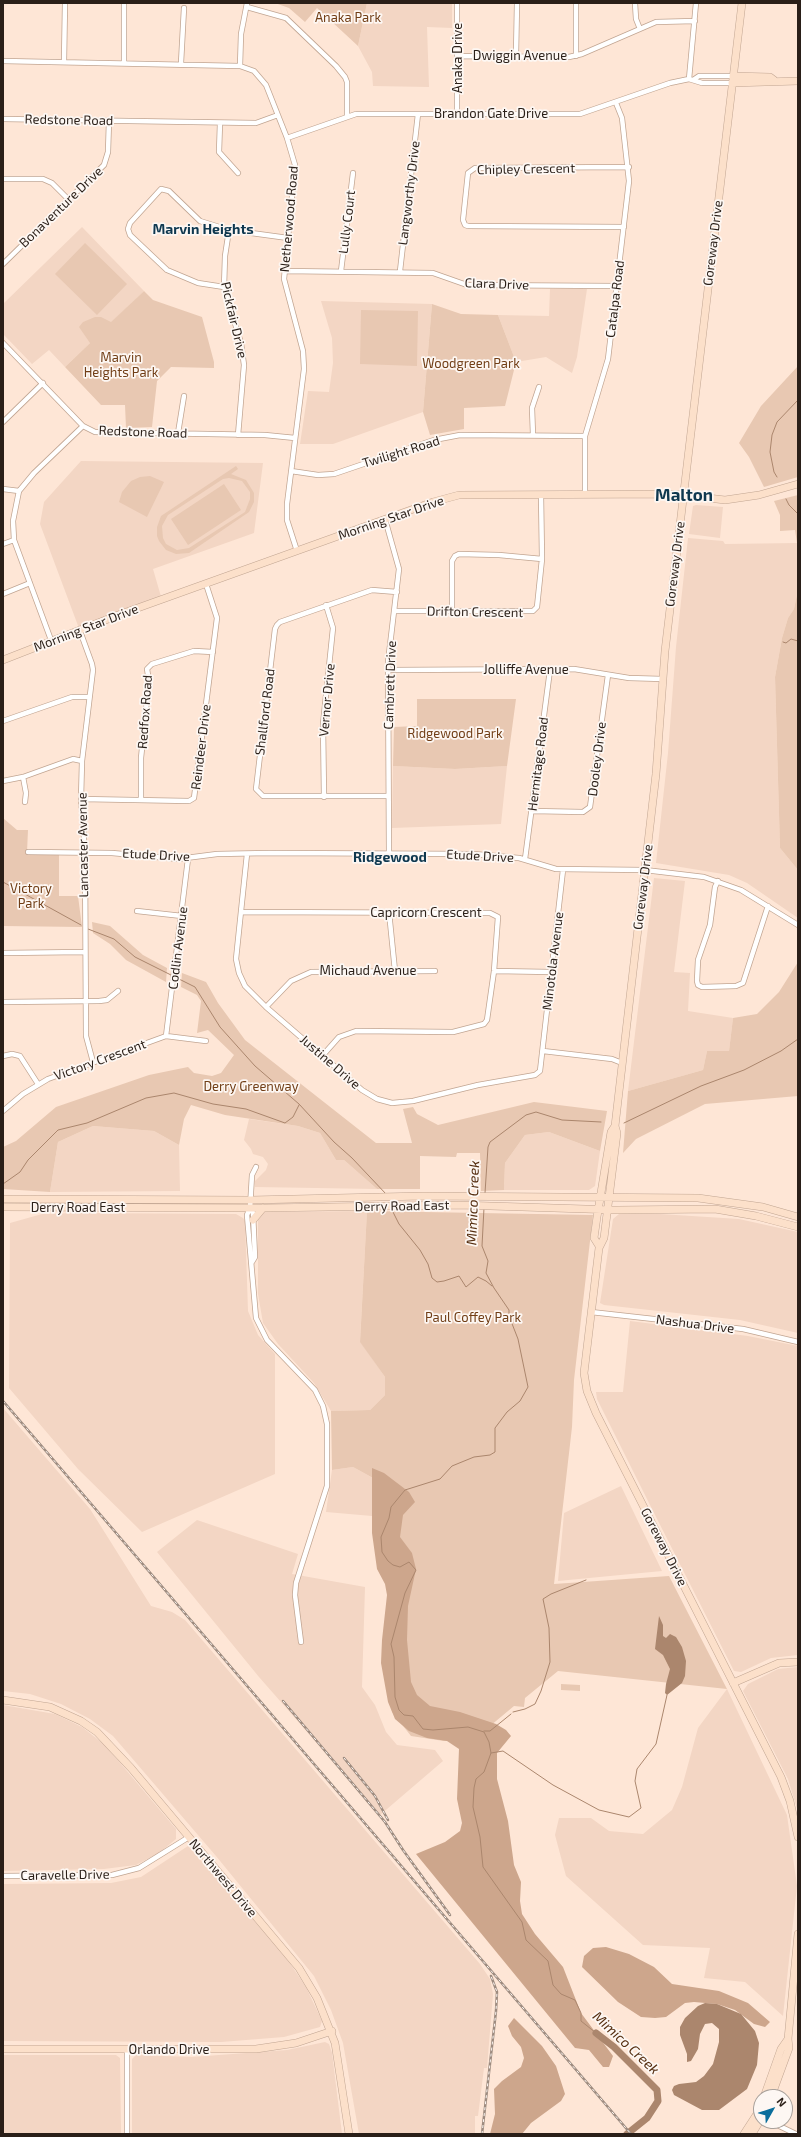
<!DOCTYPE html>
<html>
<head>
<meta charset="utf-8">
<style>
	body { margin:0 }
	#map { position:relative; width:801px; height:2137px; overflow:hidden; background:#fee6d6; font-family:"Exo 2",sans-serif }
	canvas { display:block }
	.frame { position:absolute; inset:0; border:4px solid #2a1f18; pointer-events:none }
	.north { position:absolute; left:753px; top:2089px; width:40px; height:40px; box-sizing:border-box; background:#fdf7f3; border:1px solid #a9a19b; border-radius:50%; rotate:51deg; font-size:11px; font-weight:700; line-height:16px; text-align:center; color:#2a1f18 }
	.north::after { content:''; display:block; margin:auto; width:14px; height:18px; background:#0b6e9c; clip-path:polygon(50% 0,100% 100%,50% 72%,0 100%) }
</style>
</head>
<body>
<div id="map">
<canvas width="801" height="2137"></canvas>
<div class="frame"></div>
<div class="north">N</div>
</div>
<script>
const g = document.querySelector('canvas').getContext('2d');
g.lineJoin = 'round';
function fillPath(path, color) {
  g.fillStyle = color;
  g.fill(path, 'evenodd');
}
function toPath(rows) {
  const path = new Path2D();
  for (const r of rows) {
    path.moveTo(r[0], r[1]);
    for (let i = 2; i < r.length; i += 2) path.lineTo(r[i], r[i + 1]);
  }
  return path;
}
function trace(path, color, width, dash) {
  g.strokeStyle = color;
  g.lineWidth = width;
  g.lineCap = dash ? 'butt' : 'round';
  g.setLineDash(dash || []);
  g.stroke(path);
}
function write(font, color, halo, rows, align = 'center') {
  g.font = font + ' "Exo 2",sans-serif';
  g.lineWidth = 3.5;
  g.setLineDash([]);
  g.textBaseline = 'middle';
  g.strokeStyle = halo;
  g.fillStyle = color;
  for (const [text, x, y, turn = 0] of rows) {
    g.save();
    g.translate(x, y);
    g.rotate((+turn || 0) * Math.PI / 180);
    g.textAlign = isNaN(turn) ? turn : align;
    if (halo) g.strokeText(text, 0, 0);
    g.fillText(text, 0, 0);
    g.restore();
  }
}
fillPath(toPath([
	[367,3,452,3,452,28,427,27,429,87,373,86,372,72,358,46],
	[82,227,144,291,65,367,49,350,32,364,3,334,3,304],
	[550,289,587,289,577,357,572,373,546,357,516,362,498,315,549,316],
	[321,301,432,304,423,412,333,444,300,444,308,391,329,392,333,363,332,338],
	[81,461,263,463,254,533,153,569,162,600,80,631,40,524,44,502],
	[696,505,723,507,720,538,689,534,693,506],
	[688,538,723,541,725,544,797,543,798,590,794,609,788,618,782,638,775,677,780,848,798,870,798,918,747,883,729,875,656,863,668,753,676,647],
	[393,766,455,769,507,766,501,824,392,828],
	[654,878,685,881,674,972,690,973,688,1011,733,1018,729,1051,707,1051,703,1070,628,1091],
	[249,1119,298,1126,320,1133,336,1160,344,1160,377,1189,255,1187,255,1181,266,1170,268,1164,263,1157,253,1154,251,1149,244,1140],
	[93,1126,154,1131,179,1145,180,1191,50,1192,58,1142],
	[549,1132,600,1151,595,1186,589,1190,504,1190,505,1163,525,1135],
	[367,1211,360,1341,385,1377,385,1395,370,1410,331,1411,314,1383,278,1344,263,1323,258,1294,258,1216,264,1212],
	[77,1213,236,1214,243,1218,245,1221,248,1311,258,1335,275,1354,275,1474,142,1532,78,1469,9,1388,10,1223,42,1214],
	[619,1214,660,1214,739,1219,798,1232,798,1333,740,1320,604,1305,600,1303,613,1219],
	[630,1321,748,1336,798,1346,798,1655,771,1658,741,1672,734,1671,650,1505,597,1399,596,1392,623,1392],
	[3,1408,90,1509,151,1606,172,1612,185,1620,480,1964,490,1979,493,1994,487,2068,484,2068,478,2116,475,2116,475,2134,359,2134,343,2043,331,2010,314,1976,216,1856,113,1736,90,1719,61,1704,30,1694,3,1691],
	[353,1467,373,1478,372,1516,326,1512,332,1470],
	[621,1486,662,1571,558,1581,564,1513],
	[197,1520,298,1554,292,1574,365,1587,362,1687,375,1705,386,1732,397,1745,435,1750,443,1761,380,1815,259,1677,157,1552],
	[798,1667,798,1812,788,1779,743,1691,748,1684,778,1669],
	[727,1689,787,1815,797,1886,783,2016,745,1982,704,1978,710,1948,643,1945,566,1876,555,1835,559,1818,591,1818,609,1831,643,1834,672,1810,682,1787,698,1728],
	[3,1705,55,1714,82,1727,105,1745,176,1829,176,1839,159,1853,136,1865,104,1869,3,1871],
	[188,1846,283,1953,306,1987,322,2021,320,2027,284,2037,221,2042,3,2041,3,1884,111,1883,141,1877],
	[325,2042,329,2044,332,2053,342,2134,132,2134,132,2059,136,2055,192,2057,287,2050],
	[3,2055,116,2055,120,2058,121,2134,3,2134]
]), '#f3d6c4');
fillPath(toPath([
	[275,3,367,3,358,46,317,8,305,22,289,8],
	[85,243,127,284,97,315,55,274],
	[144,291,153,300,202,317,214,362,214,368,171,367,157,381,152,427,126,428,125,405,101,405,65,367,90,343,79,327,83,322,95,317,101,317,111,322],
	[432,304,461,314,498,315,516,362,505,406,464,408,464,429,430,435,423,412],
	[361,310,418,311,417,366,360,364],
	[798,366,798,477,764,487,749,457,739,443,761,406],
	[236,466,238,469,231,474,246,480,254,493,254,502,249,512,189,553,176,554,166,550,159,541,157,536,157,527,161,516],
	[229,478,242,481,250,492,250,499,245,512,189,548,177,550,166,544,163,538,162,526,168,515,223,479],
	[150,476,164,482,147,517,119,502,122,492,131,481,140,477],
	[224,484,241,510,188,545,171,519],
	[798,495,798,870,780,848,775,677,782,638,788,618,794,609,798,590,797,543,795,530,780,531,780,515,774,501],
	[417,699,516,699,507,766,455,769,393,766,394,727,417,726],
	[3,818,17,830,28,830,27,852,59,855,59,896,78,896,82,927,3,926],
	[92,922,110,926,143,955,167,968,166,982,126,960,110,944,93,933],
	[798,962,798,1096,705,1104,636,1139,623,1153,628,1091,703,1070,707,1051,729,1051,733,1018,757,1014,779,992],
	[182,973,206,982,218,1003,245,1040,376,1143,412,1143,403,1109,413,1107,417,1114,438,1125,534,1102,607,1111,600,1151,549,1132,525,1135,505,1163,504,1190,481,1191,480,1153,457,1153,456,1157,420,1156,420,1189,377,1189,344,1160,336,1160,320,1133,298,1126,225,1115,191,1105,184,1119,179,1145,154,1131,93,1126,58,1142,50,1192,3,1189,3,1147,16,1141,56,1107,149,1075,188,1067,194,1073,212,1076,221,1073,234,1055,208,1030,197,1033,201,1001,197,995,181,987],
	[367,1211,593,1215,574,1380,572,1427,554,1584,669,1576,727,1689,558,1671,525,1698,524,1707,514,1706,472,1741,444,1741,411,1736,392,1712,385,1679,403,1572,373,1478,353,1467,332,1470,331,1411,370,1410,385,1395,385,1377,360,1342],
	[561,1684,580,1685,580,1691,561,1690]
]), '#e8c8b2');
fillPath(toPath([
	[372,1468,384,1473,409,1492,415,1502,403,1515,400,1537,412,1553,416,1569,408,1606,407,1640,411,1682,417,1695,430,1706,460,1712,496,1724,506,1730,511,1736,497,1753,497,1779,508,1821,514,1865,521,1882,520,1901,522,1914,535,1934,563,1967,581,2013,613,2056,609,2067,603,2067,589,2050,575,2048,416,1854,445,1842,460,1831,462,1823,457,1799,459,1749,447,1741,427,1738,409,1731,395,1719,388,1702,381,1663,382,1640,387,1595,385,1584,377,1569,372,1533],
	[606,1947,629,1954,654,1967,672,1984,719,1991,748,2003,770,2022,765,2027,754,2024,735,2010,717,2004,694,2002,685,2003,666,2017,655,2018,641,2017,618,2002,582,1967,584,1956,593,1948],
	[514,2018,542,2046,556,2066,565,2094,561,2101,531,2123,522,2134,490,2134,495,2114,494,2089,502,2081,521,2067,524,2058,521,2047,512,2036,508,2026]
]), '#cda68c');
fillPath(toPath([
	[659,1616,663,1625,663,1636,666,1638,670,1634,676,1637,682,1647,686,1661,685,1676,682,1683,667,1695,665,1693,666,1684,670,1669,663,1655,655,1649],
	[705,2003,717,2004,741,2014,755,2031,759,2043,757,2065,747,2089,719,2110,702,2110,674,2095,672,2090,674,2086,679,2084,696,2082,704,2076,713,2064,719,2042,719,2029,712,2023,705,2024,700,2034,698,2049,691,2061,687,2062,687,2054,680,2035,680,2027,685,2018,698,2006]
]), '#ab866d');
trace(toPath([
	[777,477,774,472,770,452,772,435,777,422,798,400],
	[786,499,789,505,798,514],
	[783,642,786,643,791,639,798,641],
	[3,882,81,925],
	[88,929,114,939,135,957,171,975],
	[177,978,195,987,220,1027,255,1066,299,1104,334,1142,352,1158,386,1194],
	[624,1123,701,1086,744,1070,781,1051,798,1039],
	[3,1184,20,1172,28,1160,58,1130,87,1123,146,1098,174,1093,213,1104,246,1109,285,1123,293,1117,299,1105],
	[485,1193,488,1147,490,1142,526,1115,536,1112,562,1120,601,1122],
	[391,1208,399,1224,420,1250,428,1264,432,1278,437,1282,444,1281,459,1276,466,1287,478,1277,486,1281,492,1286],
	[484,1208,482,1246,488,1261,486,1273,494,1288,509,1310,509,1316,518,1339,528,1387,520,1401,507,1412,495,1428,495,1452,490,1455,474,1457,452,1466,440,1479,405,1490,391,1507,389,1518,381,1537,382,1552,388,1561,393,1565,400,1567,409,1562,416,1570,405,1593,391,1644,394,1657,395,1697,399,1710,404,1715,413,1716,423,1729,433,1730,468,1727,484,1732,489,1742,491,1753,484,1772,476,1779,474,1788,473,1807,480,1837,483,1867,522,1922,526,1940,548,1961,553,1985,561,1994,575,2000,581,2013,581,2021,596,2033],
	[513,1712,525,1709,535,1704,541,1691,550,1662,549,1628,543,1599,551,1594,586,1580],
	[484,1731,490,1731,511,1714],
	[491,1753,503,1751,553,1785,599,1810,629,1817,641,1808,635,1781,637,1769,656,1744,667,1695]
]), '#ab866d', 1);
trace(toPath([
	[596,2033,614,2047,657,2090,658,2101,647,2118,627,2134]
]), '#ab866d', 7);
const street = toPath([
	[576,3,576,56],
	[635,3,636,19,640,29],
	[247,7,286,18,336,66,345,77,347,82,347,116],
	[516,55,517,3],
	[458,56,569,57,582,54,656,22,695,21],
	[3,61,240,66,254,71,266,85,287,138,295,165,284,279,303,351,304,369,287,504,287,520,297,551],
	[64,62,65,3],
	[124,63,124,3],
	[181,63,184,8],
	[240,66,241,34,247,3],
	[689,79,696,3],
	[693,80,699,76,733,76],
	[457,113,457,3],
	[3,119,256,123,278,115],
	[220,123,219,152,238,173],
	[287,138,356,114,580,114,670,83,689,79,702,83,732,83],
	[3,179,43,179,52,183,69,200],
	[624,227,468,226,465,225,463,220,468,173,475,168,629,167],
	[229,230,225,256,224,287,241,343,244,365,238,435],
	[3,264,104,165,108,152,109,121],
	[284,271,433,273,467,285,616,286],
	[341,271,353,173],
	[400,271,418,114],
	[224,287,198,283,167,270,130,235,128,229,130,223,161,189,169,191,200,221,229,230,288,238],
	[3,343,83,426,95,432,265,435,295,438],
	[3,422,43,383],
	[178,433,184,396],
	[533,435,532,408,539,387],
	[291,471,318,475,334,474,434,440,460,435,585,436],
	[3,489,19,491],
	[585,494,585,436,608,359,629,181,622,118,616,103],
	[385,519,399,569,388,662,389,853],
	[3,544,14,540],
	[3,594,30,583],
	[395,611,533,611,537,607,542,559,541,494],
	[452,612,452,561,455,556,459,554,499,555,542,559],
	[80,631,92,664,93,670,82,761,81,799,85,852,86,1036,93,1062],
	[51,640,14,540,13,521,19,491,34,473,83,426],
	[389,670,574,669,629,678,663,679],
	[3,721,72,697,89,697],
	[23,777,26,793,25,802],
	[3,781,23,777,73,759,82,761],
	[388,796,263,796,256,789,275,629,277,625,280,622,372,590,397,592],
	[324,797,323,724,333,628,326,605],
	[81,799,189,801,194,798,217,618,206,584],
	[141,800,141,758,149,681,147,669,152,664,194,651,213,652],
	[532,811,583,812,590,807,608,675],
	[28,852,112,853,178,859,217,854,269,853,474,854,519,858,556,869,645,870,704,877,741,890,798,925],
	[247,854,236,959,239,973,245,986,266,1007,362,1090,377,1099,392,1103,413,1101,478,1085,535,1075,540,1071,563,870],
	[525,859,550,670],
	[718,881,715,887,710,925,698,960,697,981,698,985,702,987,736,986,743,983,768,906],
	[137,911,182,916],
	[241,912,490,913,498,917,494,971,487,1020,484,1024,453,1032,356,1031,339,1037,323,1055],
	[389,912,395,971],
	[3,953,84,952],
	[494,971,551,972],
	[3,1002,99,1001,107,1000,118,991],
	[266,1007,291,981,311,972,435,971],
	[166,1036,188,859],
	[543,1051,612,1059,622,1063],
	[3,1056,12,1054,20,1056,38,1084],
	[3,1111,23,1094,48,1079,166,1036,206,1041],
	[256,1167,252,1175,250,1208,247,1215,256,1318,267,1340,315,1390,323,1406,327,1424,327,1486,296,1583,295,1595,301,1642],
	[250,1208,253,1213,255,1257,252,1262],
	[591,1312,743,1329,798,1342],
	[3,1876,112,1875,139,1868,189,1837],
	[127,2050,127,2134],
	[769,2121,796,2134]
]);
const secondary = toPath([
	[742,3,665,651,656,774,615,1126,617,1133,604,1238,599,1248,584,1373,587,1391,596,1413,781,1777,790,1801,798,1837],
	[733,76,770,77,774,80],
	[732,83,798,81],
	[3,660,121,614,433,502,459,495,674,494,725,500,759,495,798,484],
	[3,1199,251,1200,423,1196,698,1198,763,1207,798,1217],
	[3,1207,263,1208,459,1205,617,1210,715,1209,756,1216,798,1227],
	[253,1220,263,1208],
	[599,1246,594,1238,597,1217,611,1132,615,1126],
	[733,1683,779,1663,798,1662],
	[3,1700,50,1707,81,1721,97,1732,131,1768,299,1968,317,1998,335,2043,349,2134],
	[3,2049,256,2049,296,2043,332,2031],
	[764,2097,781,2049,788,2039],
	[771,2097,789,2048,788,2039,798,1934],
	[744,2134,757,2114,761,2103],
	[752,2134,761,2119]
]);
trace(street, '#c1a592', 6);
trace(secondary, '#c1a592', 8);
trace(street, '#fff', 4.5);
trace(secondary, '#fce0ca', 7);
const rail = toPath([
	[3,1401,631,2134],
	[283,1701,385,1822,403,1850,450,1915],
	[344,1758,375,1796,388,1820],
	[482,2134,496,2011,497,1992,491,1976]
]);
trace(rail, '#9d8b7f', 2.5);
trace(rail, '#fdf7f3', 1, [3]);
write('13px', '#713e16', '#fdf7f3', [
	["Anaka Park",348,18],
	["Marvin",121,358],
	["Heights Park",121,373],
	["Woodgreen Park",471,364],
	["Ridgewood Park",455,734],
	["Victory",31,889],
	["Park",31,904],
	["Derry Greenway",251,1087],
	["Paul Coffey Park",473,1318]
]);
write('13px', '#2a1f18', '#fdf7f3', [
	["Dwiggin Avenue",520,56],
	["Anaka Drive",458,58,-90],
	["Brandon Gate Drive",491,114],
	["Redstone Road",69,120,1],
	["Chipley Crescent",526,169,-1],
	["Langworthy Drive",409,193,-83],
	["Bonaventure Drive",61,207,-44],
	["Netherwood Road",289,219,-85],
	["Lully Court",347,222,-83],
	["Goreway Drive",713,243,-83],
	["Clara Drive",497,284,2],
	["Catalpa Road",615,299,-83],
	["Pickfair Drive",234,320,77],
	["Redstone Road",143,432,2],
	["Twilight Road",401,452,-17],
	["Morning Star Drive",391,518,-19],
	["Goreway Drive",675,564,-83],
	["Drifton Crescent",475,612,1],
	["Morning Star Drive",86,628,-21],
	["Jolliffe Avenue",526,670],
	["Cambrett Drive",390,685,-88],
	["Vernor Drive",327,700,-85],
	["Redfox Road",145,712,-86],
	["Shallford Road",265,712,-83],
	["Reindeer Drive",201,747,-83],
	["Dooley Drive",597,759,-83],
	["Hermitage Road",538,764,-83],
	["Lancaster Avenue",83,845,-91],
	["Etude Drive",156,855,3],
	["Etude Drive",480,856,3],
	["Goreway Drive",643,887,-83],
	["Capricorn Crescent",426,913],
	["Codlin Avenue",178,948,-83],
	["Minotola Avenue",553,961,-83],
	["Michaud Avenue",368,971],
	["Victory Crescent",100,1060,-20],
	["Justine Drive",330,1062,41],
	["Derry Road East",402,1206,-1],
	["Derry Road East",78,1208],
	["Nashua Drive",695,1324,7],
	["Goreway Drive",664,1547,63],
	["Caravelle Drive",65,1875,-1],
	["Northwest Drive",223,1878,50],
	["Orlando Drive",169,2050]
]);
write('bold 14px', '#0f384f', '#fdf7f3', [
	["Marvin Heights",203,229],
	["Ridgewood",390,857]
]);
write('italic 14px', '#552e10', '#fdf7f3', [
	["Mimico Creek",473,1203,-88],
	["Mimico Creek",626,2043,43]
]);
write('bold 17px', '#0f384f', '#fdf7f3', [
	["Malton",684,495]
]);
</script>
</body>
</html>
